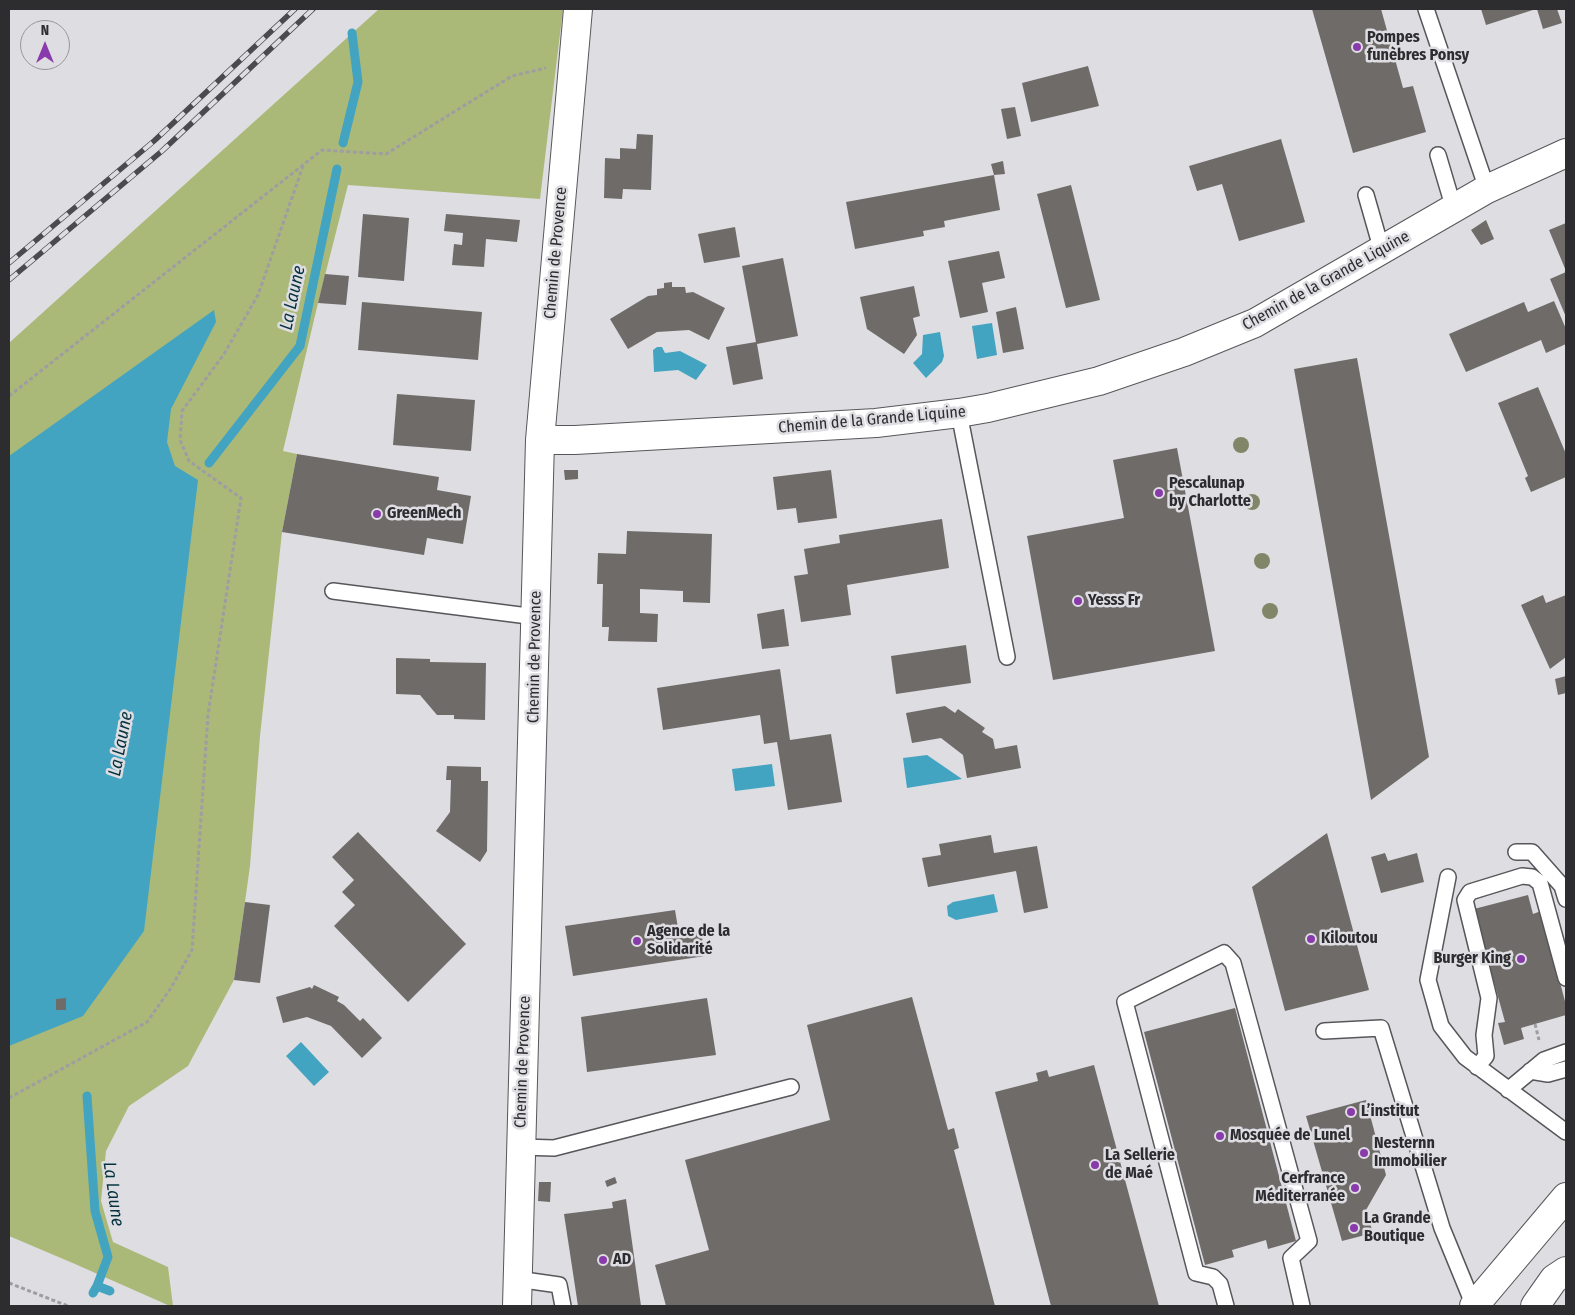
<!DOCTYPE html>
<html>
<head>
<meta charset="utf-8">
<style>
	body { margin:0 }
	#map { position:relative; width:1575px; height:1315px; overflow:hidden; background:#dedde2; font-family:"Fira Sans Condensed",sans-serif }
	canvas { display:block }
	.frame { position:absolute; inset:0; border:10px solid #2d2c2e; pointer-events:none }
	.north { position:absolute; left:20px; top:20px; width:50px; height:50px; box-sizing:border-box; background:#dedde2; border:1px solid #97969a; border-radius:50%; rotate:0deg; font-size:14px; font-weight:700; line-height:20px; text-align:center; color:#2d2c2e }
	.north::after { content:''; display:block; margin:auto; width:18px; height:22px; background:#893bab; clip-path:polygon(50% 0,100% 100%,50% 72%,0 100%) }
</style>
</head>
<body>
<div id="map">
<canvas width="1575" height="1315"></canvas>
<div class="frame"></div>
<div class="north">N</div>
</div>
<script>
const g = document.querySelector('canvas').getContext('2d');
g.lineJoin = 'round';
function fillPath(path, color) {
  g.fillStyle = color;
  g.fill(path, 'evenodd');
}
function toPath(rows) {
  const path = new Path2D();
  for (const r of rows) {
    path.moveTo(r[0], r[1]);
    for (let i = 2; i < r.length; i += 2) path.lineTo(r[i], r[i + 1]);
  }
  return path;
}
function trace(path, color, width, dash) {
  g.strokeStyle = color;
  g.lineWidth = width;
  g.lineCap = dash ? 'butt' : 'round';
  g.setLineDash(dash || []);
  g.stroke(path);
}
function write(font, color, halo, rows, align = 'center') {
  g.font = font + ' "Fira Sans Condensed",sans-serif';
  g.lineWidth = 5;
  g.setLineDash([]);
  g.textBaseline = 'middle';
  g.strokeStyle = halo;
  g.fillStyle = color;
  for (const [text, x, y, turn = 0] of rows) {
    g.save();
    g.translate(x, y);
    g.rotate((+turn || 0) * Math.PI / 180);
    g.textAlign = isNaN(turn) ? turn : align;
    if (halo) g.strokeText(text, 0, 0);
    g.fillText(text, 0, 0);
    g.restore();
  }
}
fillPath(toPath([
	[379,9,563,9,540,199,348,185,318,303,283,451,297,454,282,532,260,736,250,866,234,980,188,1066,129,1106,106,1151,101,1201,113,1242,168,1267,173,1306,170,1306,75,1264,9,1236,9,343]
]), '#abb978');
fillPath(toPath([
	[214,310,216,322,171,409,167,442,175,466,198,480,144,931,83,1016,9,1046,9,456],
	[992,323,997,355,977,359,972,326],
	[940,332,944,356,942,362,926,378,913,363,922,354,923,335],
	[657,347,662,347,665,353,680,351,707,365,696,380,678,370,654,372,653,350],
	[927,755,962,779,907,788,903,758],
	[772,764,775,786,735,791,732,769],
	[994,894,998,912,956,920,948,916,947,906,953,902],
	[301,1042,329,1072,314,1086,286,1056]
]), '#43a4c1');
trace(toPath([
	[343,143,358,82,352,33],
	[209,463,300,346,337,169],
	[87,1096,95,1211,108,1257,97,1286,93,1293],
	[97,1286,110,1291]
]), '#43a4c1', 9);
fillPath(toPath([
	[1312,9,1381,9,1403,88,1413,86,1426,132,1353,153],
	[1481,9,1536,9,1486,25],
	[1537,9,1557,9,1562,23,1543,29],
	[1088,66,1099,106,1031,122,1022,83],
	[1015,107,1021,136,1007,139,1001,109],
	[637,134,653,135,651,190,623,189,622,199,604,198,605,158,620,159,620,148,636,149],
	[1281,139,1305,222,1239,241,1222,184,1197,191,1189,166],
	[1003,161,1005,174,994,175,991,164],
	[994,175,1000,210,944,221,945,227,923,231,924,236,855,249,846,202],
	[1071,185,1100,300,1066,308,1037,194],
	[363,214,409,218,404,281,358,277],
	[446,214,520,220,517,242,486,239,484,267,452,265,454,244,462,245,463,233,444,231],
	[1486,220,1494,239,1481,245,1471,230],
	[1566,223,1566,271,1549,230],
	[735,227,740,257,704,263,698,234],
	[999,251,1005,278,982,283,988,312,960,318,948,261],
	[783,258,798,336,757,344,763,379,733,385,726,347,756,342,742,266],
	[1566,272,1566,317,1550,279],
	[325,274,349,276,346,305,318,303],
	[672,282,672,287,685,287,686,293,693,292,725,308,709,340,689,330,657,332,628,349,610,319,648,296,657,295,657,289,664,288,664,283],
	[914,286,920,316,913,318,917,335,904,354,867,329,860,297],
	[1554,301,1566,329,1566,344,1546,353,1541,340,1466,372,1449,334,1524,302,1528,312],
	[362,302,482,312,478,360,358,350],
	[1016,307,1024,349,1003,353,996,312],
	[1357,358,1429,757,1371,800,1294,369],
	[1538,387,1566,454,1566,477,1531,492,1525,478,1528,476,1498,403],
	[397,394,475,400,471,451,393,445],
	[1177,448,1215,651,1053,680,1027,536,1124,518,1113,460],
	[297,454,439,477,437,490,471,496,463,544,427,538,424,555,282,532],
	[564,470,578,470,578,479,565,480],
	[831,470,837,518,798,523,796,508,777,510,773,477],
	[942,519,949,568,847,585,851,615,801,622,794,576,808,574,804,549,840,543,839,535],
	[627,531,712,534,710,603,683,602,683,591,640,589,640,613,658,614,657,642,608,641,609,627,602,627,603,584,597,584,598,553,626,554],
	[1543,595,1546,603,1566,595,1566,657,1550,669,1521,605],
	[784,609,789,646,762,649,757,614],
	[966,645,971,683,896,694,891,656],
	[396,658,430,659,430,662,486,663,485,720,454,719,454,715,437,715,420,695,396,694],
	[780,669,790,740,831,734,842,802,788,810,777,742,764,744,760,715,663,730,657,688],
	[1566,676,1566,693,1558,695,1555,679],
	[945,706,955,713,958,709,985,728,982,732,993,739,995,749,1017,745,1021,768,967,778,963,755,941,738,912,743,906,713],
	[447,766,481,767,481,781,488,781,487,851,480,862,436,831,450,812,451,780,446,780],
	[358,832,466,944,408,1002,334,926,355,905,342,892,354,880,332,857],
	[1327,833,1369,990,1285,1011,1252,887],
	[991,835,994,853,1037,846,1048,908,1024,913,1016,871,928,887,922,858,941,855,939,844],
	[1385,853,1388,861,1417,853,1424,882,1381,893,1371,857],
	[1528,895,1533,914,1541,911,1566,1005,1566,1015,1521,1028,1524,1039,1504,1045,1498,1023,1505,1022,1474,909],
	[245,902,270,905,260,983,234,980],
	[675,910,679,934,701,931,705,956,573,976,565,926],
	[314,985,339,997,337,1001,344,1005,360,1021,363,1018,382,1038,362,1058,331,1026,307,1017,283,1023,276,997,310,987,312,989],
	[912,997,948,1130,954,1128,959,1148,954,1150,995,1306,666,1306,655,1265,709,1250,685,1160,830,1120,807,1025],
	[66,998,66,1010,56,1010,56,999],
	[707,998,716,1055,587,1072,581,1017],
	[1235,1008,1296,1241,1268,1249,1266,1240,1232,1250,1234,1257,1205,1265,1144,1032],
	[1094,1065,1159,1306,1051,1306,995,1092,1038,1081,1036,1073,1047,1070,1049,1077],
	[1366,1100,1386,1175,1366,1210,1373,1233,1342,1241,1306,1116],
	[615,1177,617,1183,607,1187,605,1181],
	[539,1182,551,1182,550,1202,538,1201],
	[626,1199,641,1306,578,1306,564,1214,613,1208,612,1202]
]), '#6f6b69');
const lane = toPath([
	[1426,9,1487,189],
	[1438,155,1454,209],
	[1366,195,1382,251],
	[959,413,1007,657],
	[333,591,536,617],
	[1516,852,1532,852,1562,886,1566,899],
	[1448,877,1428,980,1441,1026,1465,1057,1566,1132],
	[1324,1031,1381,1028,1442,1228,1474,1306],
	[1477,1067,1486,1056,1484,1035,1489,998,1465,900,1470,892,1522,876,1532,877,1540,883,1566,978],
	[1530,1071,1548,1074,1566,1069],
	[1508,1090,1544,1060,1566,1052],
	[521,1147,554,1148,791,1087],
	[517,1279,559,1285,563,1306],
	[1226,1306,1220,1284,1213,1277,1196,1273,1125,1002,1224,953,1233,963,1309,1241,1291,1258,1302,1306]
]);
const street = toPath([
	[540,440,575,440,876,423,959,413,988,408,1099,381,1184,352,1255,323,1487,189,1566,153],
	[517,1306,540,440,578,9],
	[1474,1306,1566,1197]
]);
const primary = toPath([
	[1535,1306,1554,1279,1566,1271]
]);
trace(lane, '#57565a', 18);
trace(street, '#57565a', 30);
trace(primary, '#57565a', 30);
trace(toPath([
	[9,396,322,150,386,154,512,76,546,68],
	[1535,1024,1539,1040],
	[9,1098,147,1022,171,988,192,950,208,715,241,498,189,461,180,440,182,411,224,354,258,295,303,166],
	[9,1283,68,1306]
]), '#9e9da1', 3, [4, 2.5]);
trace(lane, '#fff', 15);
trace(street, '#fff', 28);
trace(primary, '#fff', 28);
const rail = toPath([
	[9,263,154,141,295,9],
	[9,280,162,151,313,9]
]);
trace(rail, '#4b4a4c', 5.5);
trace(rail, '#dedde2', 4, [11]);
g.fillStyle = '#828668';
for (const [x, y] of [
	[1241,445],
	[1252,502],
	[1262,561],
	[1270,611]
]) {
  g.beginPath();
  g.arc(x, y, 8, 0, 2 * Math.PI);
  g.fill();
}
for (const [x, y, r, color] of [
	[1357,47,5,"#893bab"],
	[1159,493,5,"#893bab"],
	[377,514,5,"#893bab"],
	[1078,601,5,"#893bab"],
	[1311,939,5,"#893bab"],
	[637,941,5,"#893bab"],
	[1521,959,5,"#893bab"],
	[1351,1112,5,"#893bab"],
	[1220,1136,5,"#893bab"],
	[1364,1153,5,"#893bab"],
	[1095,1165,5,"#893bab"],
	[1355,1188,5,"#893bab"],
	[1354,1228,5,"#893bab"],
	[603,1260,5,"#893bab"]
]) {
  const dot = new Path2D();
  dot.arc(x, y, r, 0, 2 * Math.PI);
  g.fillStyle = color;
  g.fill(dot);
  trace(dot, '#dedde2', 2);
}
write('bold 16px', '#2d2c2e', '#dedde2', [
	["Pompes",1367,38],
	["funèbres Ponsy",1367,56],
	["Pescalunap",1169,484],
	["by Charlotte",1169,502],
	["GreenMech",387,514],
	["Yesss Fr",1088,601],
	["Agence de la",647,932],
	["Solidarité",647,950],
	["Kiloutou",1321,939],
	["Burger King",1511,959,"right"],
	["L’institut",1361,1112],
	["Mosquée de Lunel",1230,1136],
	["Nesternn",1374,1144],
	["Immobilier",1374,1162],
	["La Sellerie",1105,1156],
	["de Maé",1105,1174],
	["Cerfrance",1345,1179,"right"],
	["Méditerranée",1345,1197,"right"],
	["La Grande",1364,1219],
	["Boutique",1364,1237],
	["AD",613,1260]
], 'left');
write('16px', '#2d2c2e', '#dedde2', [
	["Chemin de Provence",556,253,-85],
	["Chemin de la Grande Liquine",1326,281,-29],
	["Chemin de la Grande Liquine",872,420,-5],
	["Chemin de Provence",535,657,-89],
	["Chemin de Provence",523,1062,-88]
]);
write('italic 18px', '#04323f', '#dedde2', [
	["La Laune",293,298,-78],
	["La Laune",121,744,-79],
	["La Laune",113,1194,82]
]);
</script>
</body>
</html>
